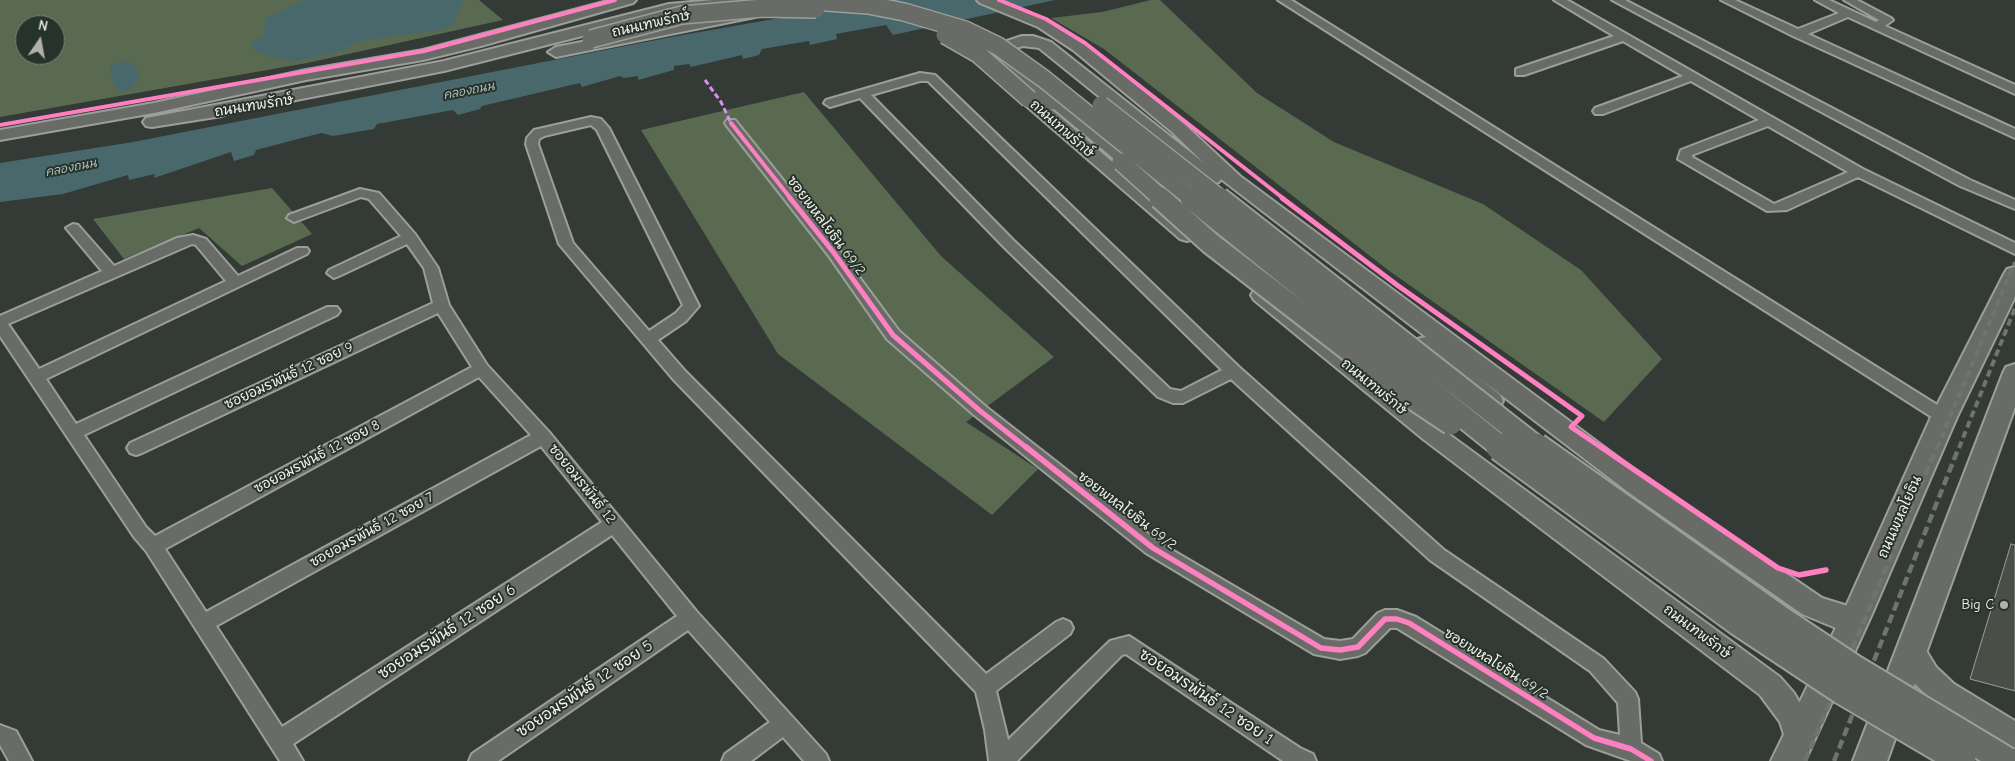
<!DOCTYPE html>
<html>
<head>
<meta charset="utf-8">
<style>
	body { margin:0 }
	#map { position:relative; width:2015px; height:761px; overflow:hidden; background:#343a35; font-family:"Comic Neue",sans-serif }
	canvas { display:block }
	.north { position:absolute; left:15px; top:15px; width:50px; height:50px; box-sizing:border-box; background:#26332d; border:1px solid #787f78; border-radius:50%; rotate:12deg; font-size:14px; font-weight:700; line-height:20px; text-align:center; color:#f4f1e8 }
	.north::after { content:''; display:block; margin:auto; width:18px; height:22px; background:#b1b1a9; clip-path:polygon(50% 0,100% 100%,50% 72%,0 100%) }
</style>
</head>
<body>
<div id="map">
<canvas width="2015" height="761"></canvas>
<div class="north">N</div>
</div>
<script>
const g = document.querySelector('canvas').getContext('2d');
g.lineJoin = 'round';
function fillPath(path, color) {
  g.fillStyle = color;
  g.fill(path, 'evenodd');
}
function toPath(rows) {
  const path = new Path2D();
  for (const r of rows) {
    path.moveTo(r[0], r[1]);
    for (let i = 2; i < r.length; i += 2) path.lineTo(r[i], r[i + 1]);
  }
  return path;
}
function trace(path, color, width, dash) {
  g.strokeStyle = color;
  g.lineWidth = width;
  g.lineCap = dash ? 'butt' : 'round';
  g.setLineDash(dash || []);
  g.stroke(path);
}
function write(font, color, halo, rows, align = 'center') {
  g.font = font + ' "Comic Neue","Playpen Sans Thai",sans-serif';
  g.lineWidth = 4;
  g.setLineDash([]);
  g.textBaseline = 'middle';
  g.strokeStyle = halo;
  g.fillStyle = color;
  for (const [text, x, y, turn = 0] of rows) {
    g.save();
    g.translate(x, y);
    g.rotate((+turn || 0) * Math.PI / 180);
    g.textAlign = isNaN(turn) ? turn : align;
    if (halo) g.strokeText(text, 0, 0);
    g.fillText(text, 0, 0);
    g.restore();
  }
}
fillPath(toPath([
	[0,0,479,0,503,20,307,63,0,117],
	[25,25,55,25,55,55,25,55],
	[1151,0,1160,0,1257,93,1334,142,1483,204,1581,270,1662,359,1604,422,1388,270,1104,49,1051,18,1102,12],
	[804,92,941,256,1054,357,966,422,1038,469,992,515,778,354,641,130],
	[272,188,312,234,242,266,199,228,124,259,93,219]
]), '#596a51');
fillPath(toPath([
	[303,0,463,0,453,25,440,30,366,40,349,45,345,50,293,62,265,55,253,49,250,43,264,37,265,19],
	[882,0,1055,0,893,35,886,25,836,34,837,39,810,45,809,41,762,49,759,55,743,59,742,55,691,67,689,64,674,66,674,70,638,80,638,76,624,78,620,76,582,87,580,83,482,106,480,109,458,115,453,110,377,124,374,129,333,136,321,133,256,150,254,155,234,161,231,152,154,178,155,174,129,180,128,175,63,194,0,202,0,163,133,142,677,36],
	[129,61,136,67,140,76,131,89,120,93,112,80,110,67,112,64]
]), '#48686b');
const building = toPath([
	[2011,544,2015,545,2015,691,1970,679,2011,544]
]);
fillPath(building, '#4b4d47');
trace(building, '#9b9e9a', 1);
const street = toPath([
	[1278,0,1291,0,1950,413,1952,417,1950,421,1944,423,1938,421,1278,0],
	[1554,0,1567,0,1863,169,2015,243,2015,254,1858,177,1787,210,1767,211,1678,159,1681,150,1759,120,1691,81,1603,114,1595,114,1593,111,1595,108,1683,76,1623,41,1524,75,1516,75,1516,69,1614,36,1554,0],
	[1768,126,1848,172,1774,204,1692,157,1692,155,1768,126],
	[1612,0,1625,0,1970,180,2015,200,2015,209,1960,186,1612,0],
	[1721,0,1735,0,1798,29,1839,13,1815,0,1829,0,1876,22,1879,20,1844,0,1857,0,1891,18,1893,20,1885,26,2015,85,2015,94,1848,17,1808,34,2015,129,2015,138,1793,36,1721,0],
	[920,73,935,75,1239,367,1444,550,1604,659,1635,692,1638,699,1641,743,1659,754,1662,761,1631,761,1586,745,1397,628,1390,628,1365,653,1358,656,1340,659,1314,654,1146,553,973,414,887,339,829,256,727,126,725,123,727,120,735,120,839,250,899,331,985,406,1160,543,1324,639,1340,641,1353,639,1378,613,1385,610,1397,610,1416,617,1599,730,1620,735,1618,703,1590,671,1430,560,1231,379,1183,403,1173,403,1158,397,1003,246,860,98,830,107,824,103,826,100,920,73],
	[920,81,928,81,1222,370,1181,391,1170,389,1013,240,871,95,920,81],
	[591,117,601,119,609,128,699,306,686,321,658,340,685,371,986,674,1056,622,1063,619,1070,622,1073,628,1070,634,996,691,1008,740,1110,641,1129,636,1300,748,1313,754,1316,761,1283,761,1126,654,1122,655,1017,761,989,761,985,730,976,692,673,379,559,244,526,144,527,138,534,130,591,117],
	[591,125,597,130,683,305,676,313,649,331,573,243,538,144,539,139,544,136,591,125],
	[360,189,379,193,415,234,438,268,449,305,487,365,549,432,697,612,826,754,829,761,804,761,783,737,751,761,722,761,725,754,770,722,688,630,498,761,469,761,472,754,677,616,612,535,293,744,303,761,280,761,146,551,134,537,0,336,0,316,102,271,66,228,73,224,78,225,114,266,177,238,193,235,206,239,238,276,297,248,307,248,309,251,307,254,46,379,76,424,327,307,337,307,340,311,337,315,84,435,146,527,155,536,472,367,438,313,142,453,136,455,130,453,127,448,130,443,433,303,424,268,407,244,339,276,334,278,327,273,329,270,401,236,369,199,361,197,294,222,287,218,289,215,360,189],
	[192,244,196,245,226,281,39,369,8,324,192,244],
	[479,377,531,435,206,612,165,549,479,377],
	[541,446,602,522,282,727,216,626,541,446],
	[0,725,16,731,32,761,9,761,0,745,0,725]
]);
const secondary = toPath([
	[611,0,636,0,633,3,481,46,423,60,306,80,154,113,0,140,0,130,154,103,306,70,423,50,611,0],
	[713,0,766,0,758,5,669,14,444,71,230,113,222,116,152,127,146,126,143,122,146,118,152,117,444,61,669,4,713,0],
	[977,0,998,0,1048,21,1085,44,1184,124,1240,176,1646,478,1822,598,1864,611,1868,619,1864,627,1854,631,1836,628,1802,614,1628,492,1479,378,1500,395,1503,401,1500,407,1492,409,1484,407,1417,349,1414,344,1417,339,1426,337,1221,179,1219,182,1212,184,1205,182,1039,48,1023,46,1010,50,1011,57,1042,85,1048,86,1150,169,1152,173,1150,177,1136,177,1054,109,1051,109,1197,235,1194,239,1187,241,1180,239,1023,103,1020,99,1023,95,1032,95,998,62,993,53,996,47,998,44,1022,36,1033,36,1051,42,1204,163,1172,132,1073,50,1038,27,980,3,977,0],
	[750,9,758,14,755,17,556,57,548,52,556,47,750,9],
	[1261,288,1268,290,1439,427,1780,677,1794,693,1809,719,1813,737,1808,747,1798,751,1788,747,1780,722,1760,695,1423,439,1254,300,1251,295,1254,290,1261,288],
	[1912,641,1922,644,1936,667,1954,684,2015,721,2015,751,2005,747,1934,702,1916,685,1898,653,1902,644,1912,641]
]);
const primary = toPath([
	[2015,267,2015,297,1957,417,1872,614,1805,761,1771,761,1843,613,1931,417,2004,274,2007,269,2015,267],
	[2015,364,2015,407,1887,761,1853,761,2003,373,2006,367,2015,364]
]);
trace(street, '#9b9e9a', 4);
trace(secondary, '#9b9e9a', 4);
trace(primary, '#9b9e9a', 4);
fillPath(street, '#686b66');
fillPath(secondary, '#686b66');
fillPath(primary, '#686b66');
trace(toPath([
	[1937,448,2015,262],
	[1959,448,2015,308]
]), '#707370', 4, [7, 4]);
trace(toPath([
	[1805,761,1937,447],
	[1834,761,1959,447]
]), '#707370', 4.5, [9, 4.5]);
const secondaryBridgeFar2 = toPath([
	[799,0,868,5,904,12,965,30,998,46,1044,79,1193,199],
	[945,35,978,54,1029,99],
	[591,39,682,15,763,8,816,9],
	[1101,105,1221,199],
	[1121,162,1162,199]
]);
const secondaryBridgeFar1 = toPath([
	[1160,198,1210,243,1403,392,1451,424],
	[1191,198,1502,448],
	[1219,198,1538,448]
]);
const secondaryBridge = toPath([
	[1500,447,1739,622,1843,691,1962,761],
	[1536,447,1779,619,1851,667,2007,761]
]);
trace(secondaryBridgeFar2, '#9b9e9a', 20, []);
trace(secondaryBridgeFar1, '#9b9e9a', 25, []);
trace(secondaryBridge, '#9b9e9a', 31, []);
trace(secondaryBridgeFar2, '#686b66', 17);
trace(secondaryBridgeFar1, '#686b66', 21);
trace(secondaryBridge, '#686b66', 27);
trace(toPath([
	[705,80,721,102,731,123]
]), '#d193ec', 3, [5.5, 3]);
trace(toPath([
	[999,0,1046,19,1085,43,1284,199],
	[731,123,791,199],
	[0,125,424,51,615,0]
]), '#ff80c0', 4);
trace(toPath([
	[790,198,834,253,893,335,979,410,1027,448],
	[1282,198,1397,285,1582,416,1571,427,1602,448]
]), '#ff80c0', 5);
trace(toPath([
	[1026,447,1153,548,1321,648,1340,650,1358,647,1385,619,1397,619,1409,623,1594,738,1631,749,1651,761],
	[1601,447,1778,568,1799,575,1826,570]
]), '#ff80c0', 5.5);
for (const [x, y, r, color] of [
	[2004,605,5,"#b1b1a9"]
]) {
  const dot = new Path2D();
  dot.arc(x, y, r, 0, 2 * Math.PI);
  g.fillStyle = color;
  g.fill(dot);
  trace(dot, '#26332d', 2);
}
write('italic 12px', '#b0bcb8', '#26332d', [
	["คลองถนน",469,91,-11],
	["คลองถนน",71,168,-11]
]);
write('14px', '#f4f1e8', '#26332d', [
	["ถนนเทพรักษ์",651,24,-13],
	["ถนนเทพรักษ์",254,106,-9],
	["ถนนเทพรักษ์",1062,129,41],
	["ซอยพหลโยธิน 69/2",826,226,53],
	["ซอยอมรพันธ์ 12 ซอย 9",289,376,-25],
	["ถนนเทพรักษ์",1374,387,39],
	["ซอยอมรพันธ์ 12 ซอย 8",317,457,-28],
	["ซอยอมรพันธ์ 12",582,484,51],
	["ซอยพหลโยธิน 69/2",1127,511,37],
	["ถนนพหลโยธิน",1900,517,-66],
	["ซอยอมรพันธ์ 12 ซอย 7",372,530,-29],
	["ถนนเทพรักษ์",1697,632,37],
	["ซอยพหลโยธิน 69/2",1496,664,32]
]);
write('14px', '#f4f1e8', '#26332d', [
	["Big C",1994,605]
], 'right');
write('16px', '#f4f1e8', '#26332d', [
	["ซอยอมรพันธ์ 12 ซอย 6",447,632,-33],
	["ซอยอมรพันธ์ 12 ซอย 5",585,689,-34],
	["ซอยอมรพันธ์ 12 ซอย 1",1206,697,34]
]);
</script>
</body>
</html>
